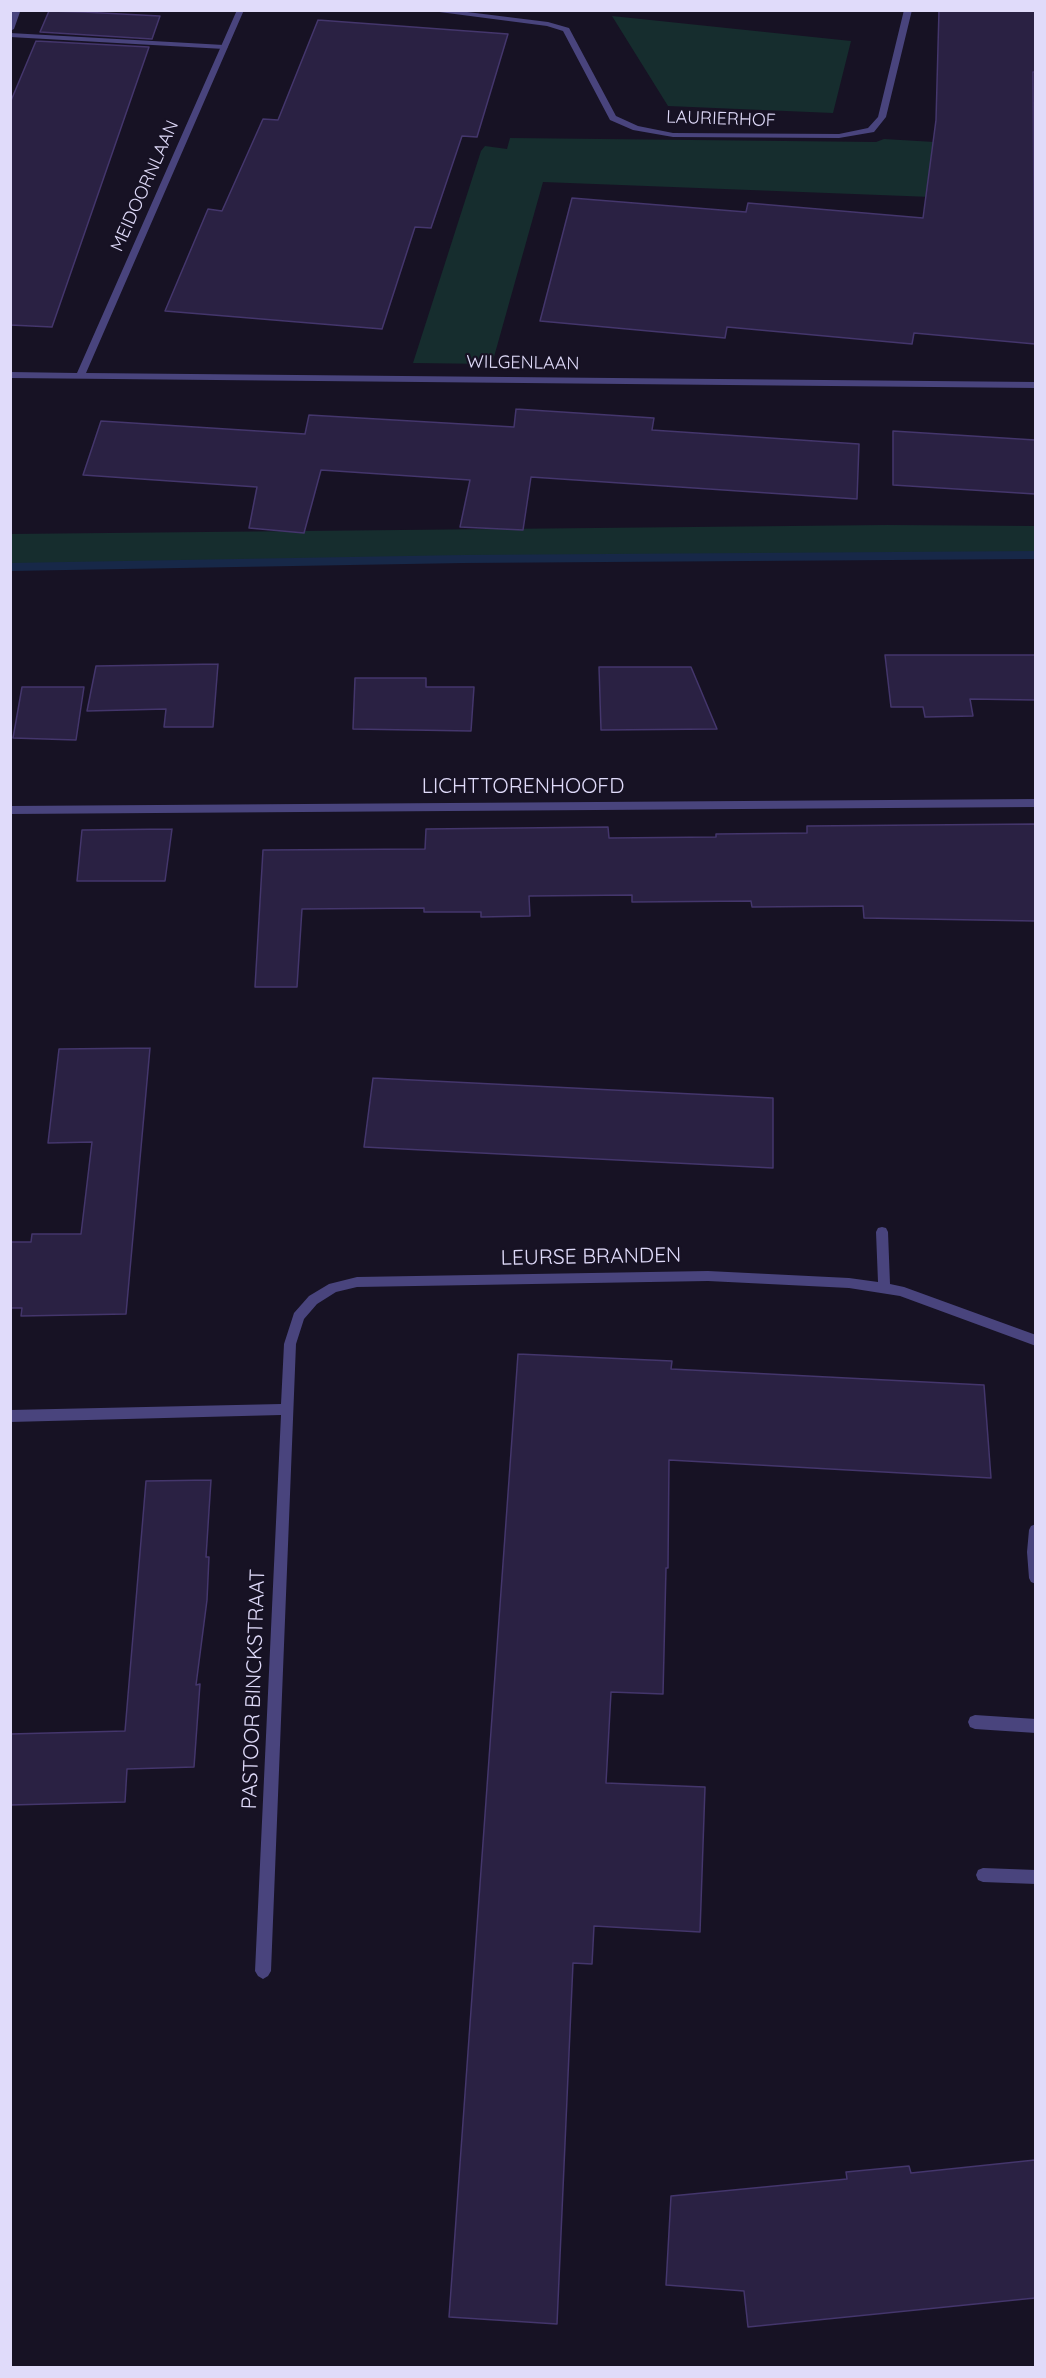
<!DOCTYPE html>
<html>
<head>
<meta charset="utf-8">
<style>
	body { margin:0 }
	#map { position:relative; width:1046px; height:2378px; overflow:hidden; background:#171224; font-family:Quicksand,sans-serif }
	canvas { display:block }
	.frame { position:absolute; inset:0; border:12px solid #e0dbfa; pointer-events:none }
</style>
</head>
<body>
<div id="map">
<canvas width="1046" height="2378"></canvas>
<div class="frame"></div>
</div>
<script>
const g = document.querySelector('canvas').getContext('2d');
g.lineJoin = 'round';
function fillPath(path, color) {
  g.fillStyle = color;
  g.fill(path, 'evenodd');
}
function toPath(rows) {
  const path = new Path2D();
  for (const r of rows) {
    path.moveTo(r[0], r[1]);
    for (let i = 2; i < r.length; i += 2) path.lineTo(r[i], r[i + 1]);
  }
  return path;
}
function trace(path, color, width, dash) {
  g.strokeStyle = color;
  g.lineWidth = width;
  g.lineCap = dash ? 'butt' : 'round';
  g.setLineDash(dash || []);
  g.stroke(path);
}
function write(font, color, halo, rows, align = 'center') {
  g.font = font + ' Quicksand,sans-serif';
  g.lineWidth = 4.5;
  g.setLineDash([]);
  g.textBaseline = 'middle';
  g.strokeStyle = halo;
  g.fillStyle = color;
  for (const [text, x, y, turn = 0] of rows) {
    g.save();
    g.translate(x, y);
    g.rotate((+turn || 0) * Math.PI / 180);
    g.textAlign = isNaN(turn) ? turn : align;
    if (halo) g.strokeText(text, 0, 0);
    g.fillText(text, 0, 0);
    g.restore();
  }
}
fillPath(toPath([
	[612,16,851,41,833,113,668,106],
	[510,138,876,142,884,139,1035,148,1035,201,543,182,492,364,413,363,481,151,485,146,507,149],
	[887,525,1035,526,1036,558,728,558,11,565,10,534]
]), '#162d2e');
fillPath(toPath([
	[1036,551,1036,559,464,563,10,571,10,563,464,555,1036,551]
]), '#172848');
const building = toPath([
	[939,10,1035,10,1035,72,1033,72,1035,344,914,333,912,344,727,327,725,338,540,321,572,198,746,212,748,203,923,218,936,120,939,10],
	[49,11,83,12,160,16,152,39,40,32,49,11],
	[318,20,508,34,477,137,462,136,431,228,415,227,382,329,165,311,208,209,222,211,263,119,278,120,318,20],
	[36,41,149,47,52,327,10,325,10,103,36,41],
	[516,409,654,418,652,430,859,444,857,499,531,477,523,530,460,527,470,480,321,470,304,533,249,528,257,487,83,475,101,421,305,434,309,415,514,427,516,409],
	[893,431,1035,440,1035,494,893,485,893,431],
	[885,655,1035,655,1035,700,970,699,973,716,925,717,923,707,891,707,885,655],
	[218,664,213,727,164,727,166,709,87,711,96,666,218,664],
	[599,667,691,667,717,729,601,730,599,667],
	[355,678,426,678,426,687,474,687,471,731,353,729,355,678],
	[22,687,84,687,76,740,13,738,22,687],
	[1035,824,1035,921,864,918,863,906,752,907,751,901,632,902,632,895,529,896,530,916,481,917,481,912,424,912,424,908,302,909,297,987,255,987,263,850,425,849,426,829,608,827,609,838,716,837,716,834,807,833,807,826,1035,824],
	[172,829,165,881,77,881,82,830,172,829],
	[150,1048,126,1314,21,1316,22,1308,10,1308,10,1242,31,1242,32,1234,81,1234,92,1142,48,1143,59,1049,150,1048],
	[373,1078,773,1098,773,1168,364,1147,373,1078],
	[518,1354,672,1361,671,1369,984,1385,991,1478,669,1460,668,1568,666,1568,663,1694,611,1692,606,1783,705,1787,700,1932,594,1926,592,1964,573,1963,557,2324,449,2317,518,1354],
	[211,1480,206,1557,209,1557,207,1600,196,1685,200,1684,194,1767,127,1769,125,1802,10,1805,10,1734,125,1731,146,1481,211,1480],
	[1035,2160,1035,2298,748,2327,744,2291,666,2285,671,2196,847,2179,846,2172,909,2166,911,2173,1035,2160]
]);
fillPath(building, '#2a2143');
trace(building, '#44366c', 1.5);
fillPath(toPath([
	[13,10,20,12,14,29,10,31,10,17,13,10],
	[10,33,224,45,228,47,224,49,10,37,10,33],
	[1036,1524,1036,1584,1031,1582,1029,1578,1027,1552,1029,1530,1031,1526,1036,1524],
	[975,1715,1036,1719,1036,1733,975,1729,970,1727,968,1722,970,1717,975,1715],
	[983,1868,1036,1870,1036,1884,983,1882,978,1880,976,1875,978,1870,983,1868]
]), '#49447d');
fillPath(toPath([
	[237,10,244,10,86,373,1036,382,1036,388,10,378,10,372,77,373,237,10],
	[424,10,451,10,548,22,569,28,616,116,638,126,673,133,839,134,868,128,878,117,904,10,912,10,886,117,874,132,839,138,673,137,633,130,610,120,563,31,547,26,424,10],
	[882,1227,886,1228,888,1232,890,1284,904,1287,1036,1335,1036,1346,900,1296,849,1288,708,1281,357,1287,336,1292,317,1304,304,1319,296,1344,271,1971,268,1976,263,1979,258,1976,255,1971,281,1415,10,1422,10,1410,281,1404,284,1344,294,1313,309,1296,329,1284,357,1277,708,1271,849,1278,878,1282,876,1232,878,1228,882,1227]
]), '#49447d');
fillPath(toPath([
	[1036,799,1036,807,10,814,10,806,1036,799]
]), '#49447d');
write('18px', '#e0dbfa', '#171224', [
	["LAURIERHOF",721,119,2],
	["MEIDOORNLAAN",145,186,-66],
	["WILGENLAAN",523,363,1]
]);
write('21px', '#e0dbfa', '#171224', [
	["LICHTTORENHOOFD",523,787],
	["LEURSE BRANDEN",591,1257,-1],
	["PASTOOR BINCKSTRAAT",254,1689,-88]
]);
</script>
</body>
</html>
